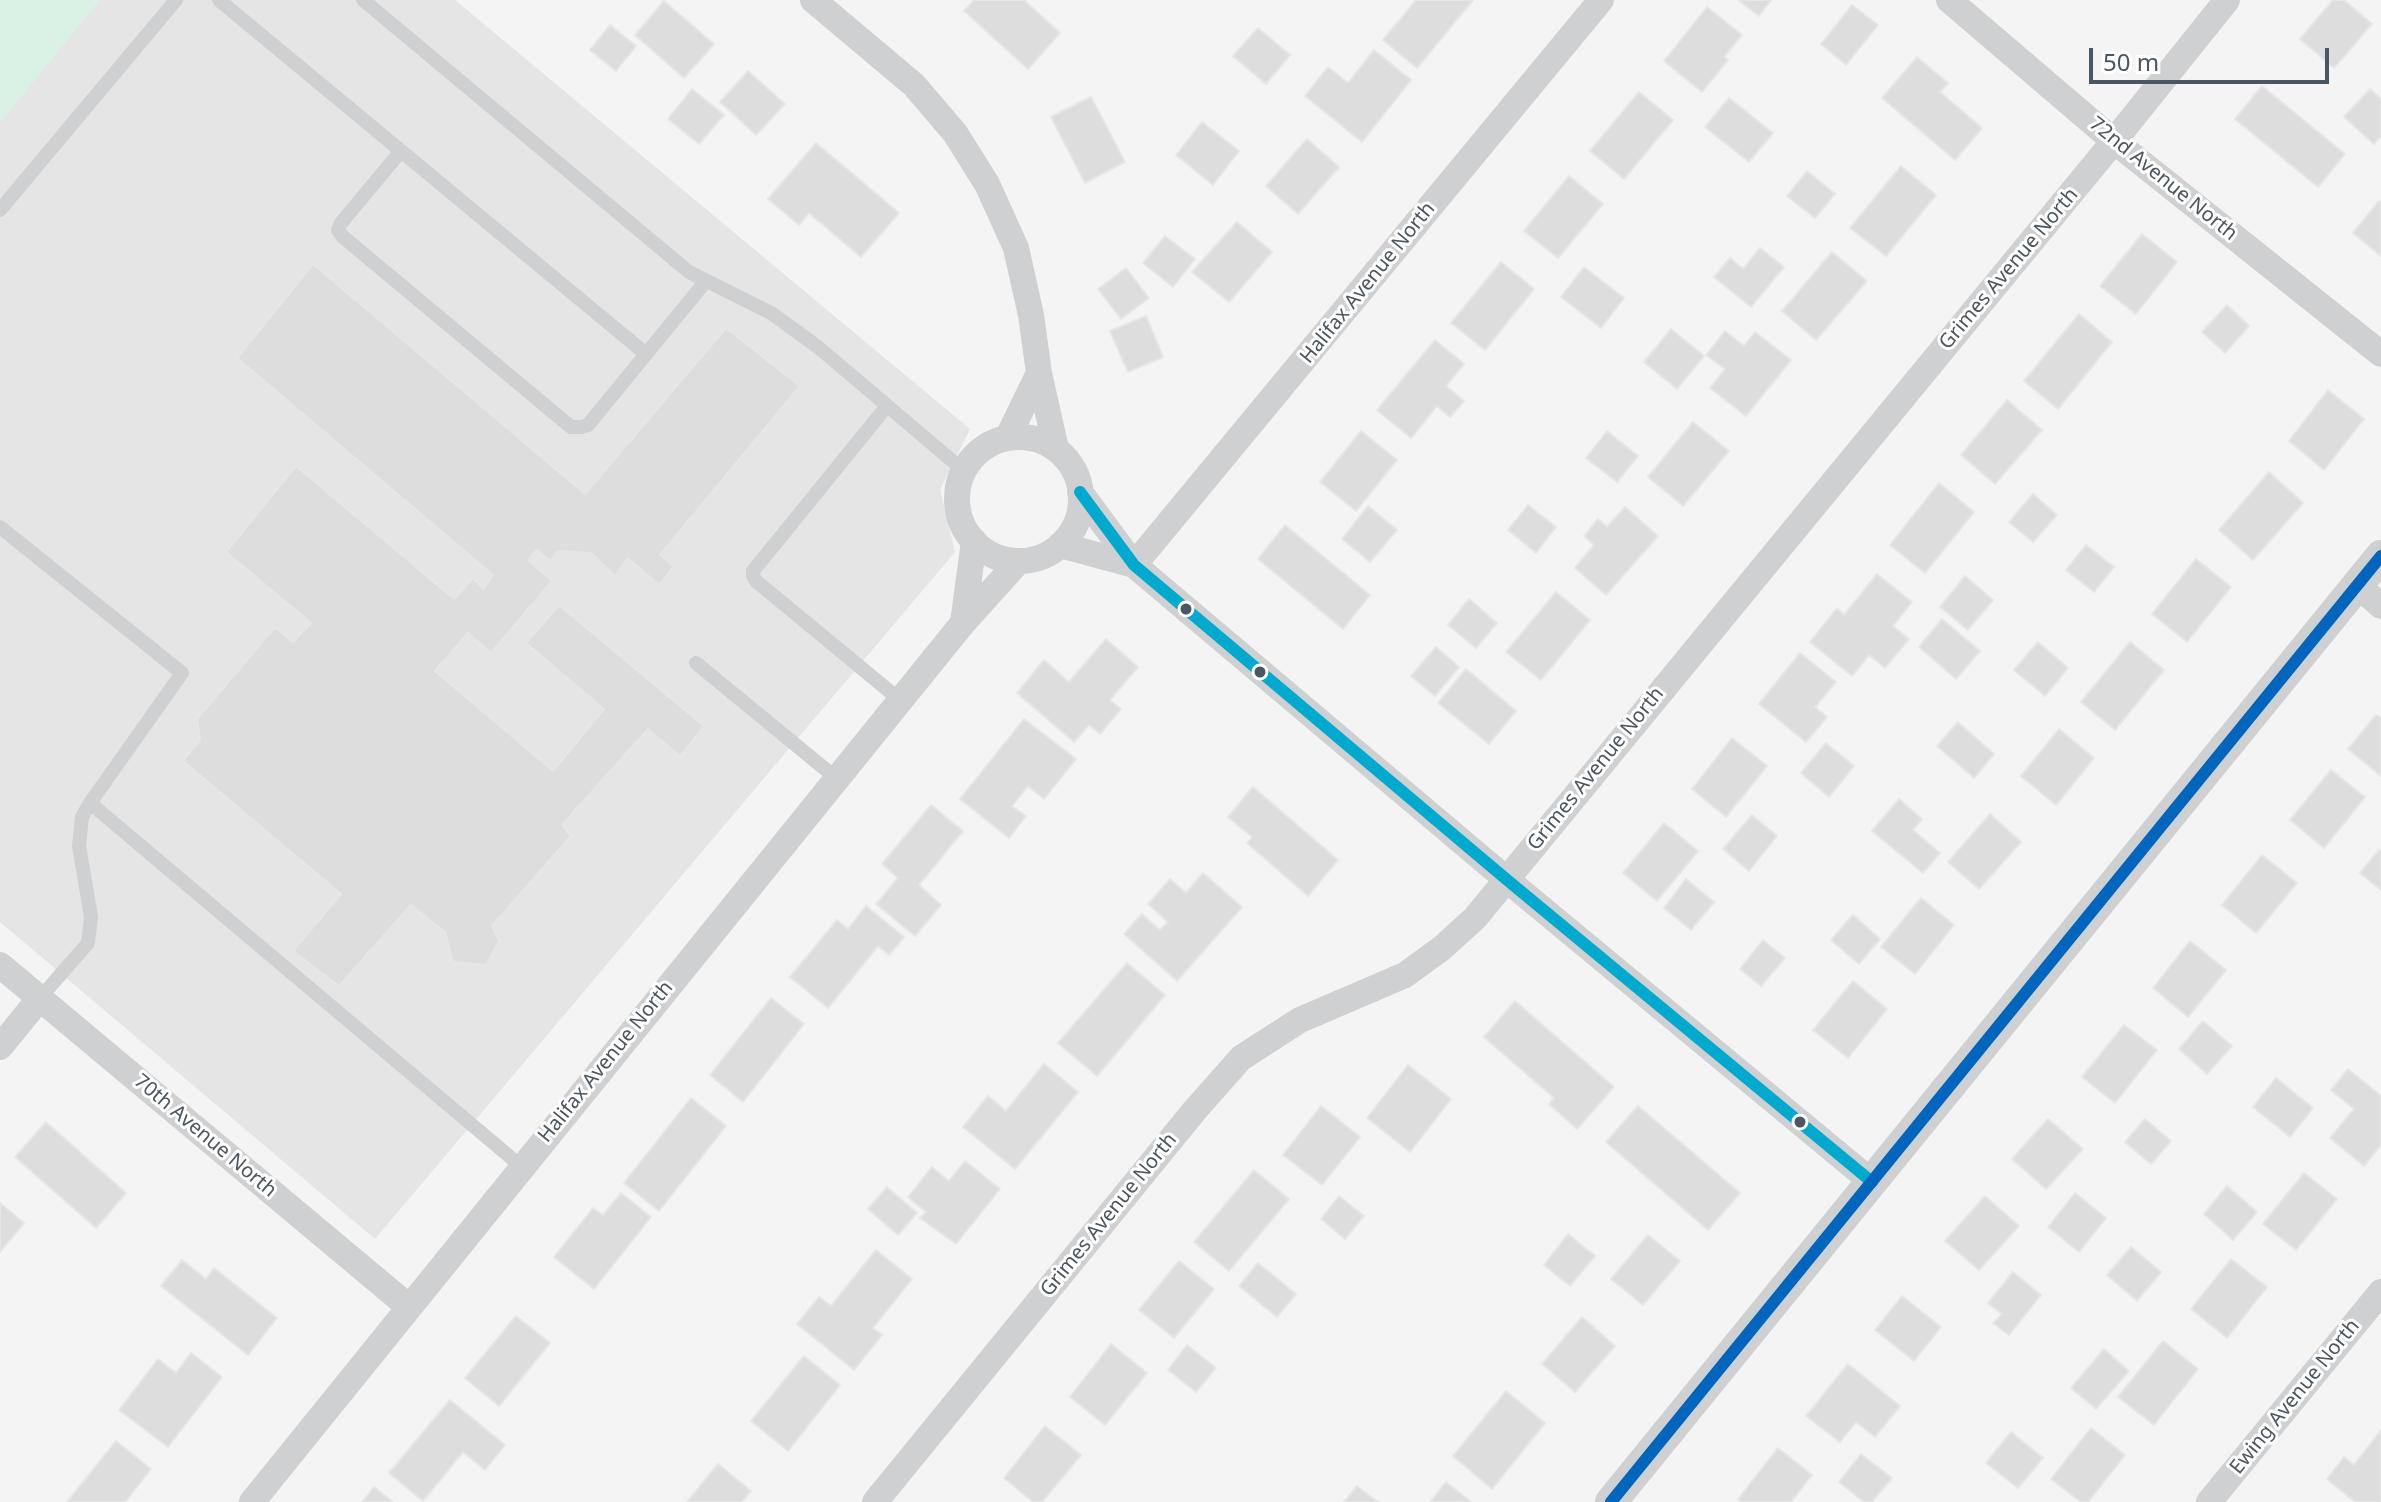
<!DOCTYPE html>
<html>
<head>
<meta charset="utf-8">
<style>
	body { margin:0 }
	#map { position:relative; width:2381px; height:1502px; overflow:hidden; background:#f4f4f4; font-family:"Noto Sans",sans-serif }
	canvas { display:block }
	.scale { position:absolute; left:2089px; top:48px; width:240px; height:36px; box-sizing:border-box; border:4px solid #4a5661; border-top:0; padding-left:10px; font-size:24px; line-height:28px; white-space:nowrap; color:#4a5661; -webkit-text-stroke:6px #fff; paint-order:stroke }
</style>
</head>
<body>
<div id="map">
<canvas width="2381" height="1502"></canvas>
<div class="scale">50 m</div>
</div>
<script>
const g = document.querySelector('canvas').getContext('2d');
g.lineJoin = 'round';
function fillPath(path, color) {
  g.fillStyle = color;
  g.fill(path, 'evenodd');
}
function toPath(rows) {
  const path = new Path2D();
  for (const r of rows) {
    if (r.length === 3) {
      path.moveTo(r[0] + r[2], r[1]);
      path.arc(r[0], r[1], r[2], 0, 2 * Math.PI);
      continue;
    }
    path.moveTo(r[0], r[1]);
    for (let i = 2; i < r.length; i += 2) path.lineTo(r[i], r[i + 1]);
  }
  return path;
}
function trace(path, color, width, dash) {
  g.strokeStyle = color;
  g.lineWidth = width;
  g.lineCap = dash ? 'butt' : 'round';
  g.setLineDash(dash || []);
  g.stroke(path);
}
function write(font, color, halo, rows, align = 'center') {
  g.font = font + ' "Noto Sans",sans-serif';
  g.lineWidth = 6;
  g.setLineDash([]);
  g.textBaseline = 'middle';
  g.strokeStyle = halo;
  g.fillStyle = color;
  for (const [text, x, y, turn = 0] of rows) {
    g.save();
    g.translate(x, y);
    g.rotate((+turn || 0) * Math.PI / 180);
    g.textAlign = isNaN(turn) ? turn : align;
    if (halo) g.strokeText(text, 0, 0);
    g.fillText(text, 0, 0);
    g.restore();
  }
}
fillPath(toPath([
	[0,0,455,0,970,429,940,490,955,552,375,1239,0,922]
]), '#e6e5e6');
fillPath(toPath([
	[0,0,100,0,0,123]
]), '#d9f2e3');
const building = toPath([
	[974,0,1024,0,1060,33,1028,69,964,11,974,0],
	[1416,0,1473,0,1417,68,1383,40,1416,0],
	[1738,0,1771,0,1759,16,1738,0],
	[2333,0,2344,0,2372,24,2334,68,2300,39,2333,0],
	[664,1,714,44,684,78,635,35,664,1],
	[1852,5,1878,25,1846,65,1821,44,1852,5],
	[1707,7,1742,35,1724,57,1728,60,1702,92,1664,61,1707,7],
	[610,25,636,46,616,71,590,50,610,25],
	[1258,28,1290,55,1266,84,1233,56,1258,28],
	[1374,50,1411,80,1362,142,1305,96,1328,67,1348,83,1374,50],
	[1917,57,1948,83,1940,92,1982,128,1955,160,1882,98,1917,57],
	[748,71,785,104,756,135,720,102,748,71],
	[2262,86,2345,154,2318,187,2235,119,2262,86],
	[692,89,724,115,699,144,668,119,692,89],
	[2370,89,2381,99,2381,136,2374,144,2344,117,2370,89],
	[1639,92,1673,120,1624,179,1590,151,1639,92],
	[1091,97,1125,162,1085,183,1051,117,1091,97],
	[1729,98,1773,133,1749,162,1705,127,1729,98],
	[1202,122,1239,151,1213,185,1176,155,1202,122],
	[1307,139,1339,167,1298,214,1266,186,1307,139],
	[816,143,899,213,861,257,809,213,799,225,768,199,816,143],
	[1901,166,1936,195,1886,256,1850,228,1901,166],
	[1807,171,1835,194,1815,218,1787,196,1807,171],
	[1569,176,1603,204,1558,258,1524,231,1569,176],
	[2379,201,2381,202,2381,256,2353,233,2379,201],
	[1237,222,1272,252,1229,302,1192,272,1237,222],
	[2142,234,2177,262,2136,314,2100,286,2142,234],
	[1165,236,1195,259,1173,287,1143,263,1165,236],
	[1760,248,1784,267,1751,307,1714,277,1730,258,1743,269,1760,248],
	[1832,252,1867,281,1816,340,1782,311,1832,252],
	[1501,262,1534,289,1485,350,1451,323,1501,262],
	[313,264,585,494,726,328,800,386,660,555,674,567,659,585,628,558,615,576,591,553,558,551,550,561,537,550,528,560,552,581,491,653,468,633,435,671,553,771,604,709,526,643,559,605,704,726,680,756,648,729,562,825,571,836,492,926,499,941,486,965,453,962,445,932,411,905,339,986,293,951,341,894,183,761,200,740,197,719,275,627,293,642,311,623,226,552,296,466,454,599,473,578,483,589,493,575,237,358,313,264],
	[1584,267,1624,298,1601,328,1561,297,1584,267],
	[1126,268,1149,298,1121,319,1098,289,1126,268],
	[2227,305,2249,326,2225,353,2202,332,2227,305],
	[2079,314,2112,342,2058,409,2024,381,2079,314],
	[1146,316,1163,357,1128,372,1110,331,1146,316],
	[1671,329,1704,356,1677,389,1644,362,1671,329],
	[1725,331,1744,346,1755,332,1791,360,1746,416,1710,388,1725,369,1706,355,1725,331],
	[1435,340,1464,364,1446,386,1464,401,1450,417,1437,406,1411,438,1377,410,1435,340],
	[2328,390,2364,419,2324,470,2289,441,2328,390],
	[2007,400,2042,430,1995,484,1961,455,2007,400],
	[1693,422,1729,451,1683,506,1648,477,1693,422],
	[1361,431,1397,460,1356,511,1320,482,1361,431],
	[1607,431,1638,456,1617,482,1586,458,1607,431],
	[2269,472,2303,503,2253,560,2219,530,2269,472],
	[1939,483,1974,512,1925,573,1890,545,1939,483],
	[2033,494,2057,515,2033,542,2009,522,2033,494],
	[1528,505,1556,527,1536,553,1508,530,1528,505],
	[1368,506,1397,530,1370,562,1342,539,1368,506],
	[1625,507,1658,536,1606,595,1575,568,1594,545,1584,536,1598,519,1607,527,1625,507],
	[1285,525,1370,595,1343,629,1258,559,1285,525],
	[2086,545,2114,567,2094,592,2066,570,2086,545],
	[2196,559,2231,587,2187,642,2152,614,2196,559],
	[1877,574,1912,602,1893,626,1909,639,1885,668,1869,655,1852,676,1810,642,1837,608,1844,615,1877,574],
	[1965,576,1993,600,1968,630,1940,607,1965,576],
	[1556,592,1590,620,1541,680,1506,652,1556,592],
	[1469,599,1497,623,1476,648,1448,625,1469,599],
	[1942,619,1980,651,1956,679,1919,647,1942,619],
	[1106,639,1138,667,1110,700,1121,709,1100,734,1089,725,1074,742,1017,693,1044,660,1069,682,1106,639],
	[2038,642,2068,668,2045,696,2014,670,2038,642],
	[2130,642,2164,670,2115,730,2081,702,2130,642],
	[1436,647,1459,667,1435,696,1411,676,1436,647],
	[1800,653,1836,682,1815,707,1827,717,1806,742,1759,704,1800,653],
	[1466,669,1516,711,1489,744,1438,703,1466,669],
	[2376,715,2381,718,2381,776,2348,749,2376,715],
	[1024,719,1076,759,1044,799,1028,786,1012,806,1026,816,1009,838,960,799,1024,719],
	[1958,722,1994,754,1974,778,1937,746,1958,722],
	[2059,729,2094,758,2056,805,2021,776,2059,729],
	[1732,738,1767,766,1726,817,1692,789,1732,738],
	[1826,743,1854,766,1829,797,1801,773,1826,743],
	[2331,770,2365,797,2324,848,2290,820,2331,770],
	[1253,787,1338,860,1308,896,1247,843,1252,837,1228,817,1253,787],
	[1899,799,1922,819,1913,830,1940,853,1923,873,1872,831,1899,799],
	[931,805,963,831,919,885,941,905,915,936,876,904,898,878,882,864,931,805],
	[1990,814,2021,842,1979,889,1948,862,1990,814],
	[1752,815,1777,836,1749,871,1723,849,1752,815],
	[1664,823,1698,851,1657,901,1623,873,1664,823],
	[2379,850,2381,851,2381,890,2360,873,2379,850],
	[2262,855,2297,883,2256,933,2222,905,2262,855],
	[1203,873,1242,907,1177,981,1124,934,1142,914,1160,930,1168,922,1148,904,1170,879,1186,893,1203,873],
	[1686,879,1714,902,1691,930,1664,908,1686,879],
	[1921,898,1954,925,1915,974,1881,947,1921,898],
	[866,906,904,937,889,955,878,946,828,1008,790,977,837,920,848,929,866,906],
	[1853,915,1880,939,1859,964,1831,940,1853,915],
	[1763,940,1785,958,1761,986,1740,969,1763,940],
	[2190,941,2226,970,2188,1017,2153,988,2190,941],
	[1127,963,1165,995,1097,1076,1058,1043,1127,963],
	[1853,981,1887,1009,1848,1058,1813,1030,1853,981],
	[771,998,804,1024,743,1102,710,1075,771,998],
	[1515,1001,1614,1087,1577,1129,1549,1104,1554,1098,1484,1037,1515,1001],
	[2203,1021,2232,1046,2207,1074,2179,1049,2203,1021],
	[2124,1025,2157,1050,2115,1103,2082,1077,2124,1025],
	[1044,1064,1078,1092,1015,1169,963,1127,988,1096,1006,1111,1044,1064],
	[1408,1065,1451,1099,1410,1152,1367,1118,1408,1065],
	[2348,1069,2381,1096,2381,1145,2364,1166,2330,1138,2354,1109,2331,1090,2348,1069],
	[2276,1078,2313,1108,2290,1137,2253,1107,2276,1078],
	[691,1098,726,1126,659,1211,624,1183,691,1098],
	[1321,1106,1360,1137,1322,1185,1283,1155,1321,1106],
	[1638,1106,1740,1193,1708,1230,1606,1142,1638,1106],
	[2048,1119,2083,1149,2046,1189,2012,1159,2048,1119],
	[2145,1119,2171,1141,2151,1164,2125,1142,2145,1119],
	[46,1122,126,1193,96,1228,15,1157,46,1122],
	[965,1161,1000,1189,956,1244,920,1218,926,1212,908,1197,932,1167,949,1181,965,1161],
	[1254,1170,1289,1199,1229,1271,1194,1242,1254,1170],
	[2304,1173,2337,1199,2296,1250,2263,1224,2304,1173],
	[2227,1186,2257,1212,2233,1240,2204,1214,2227,1186],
	[887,1187,917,1213,898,1235,868,1209,887,1187],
	[621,1193,651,1217,594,1289,554,1257,593,1208,603,1215,621,1193],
	[2075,1193,2106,1218,2079,1252,2048,1227,2075,1193],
	[1339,1196,1364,1216,1345,1239,1321,1219,1339,1196],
	[1985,1196,2019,1226,1979,1270,1945,1241,1985,1196],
	[0,1203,24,1223,0,1252,0,1203],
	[1568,1234,1595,1256,1570,1286,1544,1265,1568,1234],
	[1648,1235,1680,1261,1643,1305,1611,1279,1648,1235],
	[2131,1247,2161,1272,2137,1301,2107,1275,2131,1247],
	[876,1250,912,1279,873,1328,882,1335,854,1370,797,1324,819,1297,831,1306,876,1250],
	[2231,1259,2267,1287,2227,1338,2191,1309,2231,1259],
	[182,1260,206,1279,214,1268,277,1318,248,1355,161,1286,182,1260],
	[1179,1261,1214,1289,1174,1338,1139,1310,1179,1261],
	[1258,1263,1296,1294,1277,1317,1239,1286,1258,1263],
	[2013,1272,2041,1295,2009,1335,1993,1323,2002,1314,1988,1303,2013,1272],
	[1902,1296,1941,1327,1914,1361,1875,1330,1902,1296],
	[516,1316,550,1343,499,1406,465,1378,516,1316],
	[1582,1317,1615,1346,1575,1392,1542,1364,1582,1317],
	[2163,1341,2198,1369,2154,1425,2118,1397,2163,1341],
	[1111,1344,1147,1373,1105,1425,1070,1397,1111,1344],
	[1187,1345,1216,1368,1196,1392,1168,1370,1187,1345],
	[2104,1349,2129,1371,2096,1409,2071,1388,2104,1349],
	[191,1353,222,1377,168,1447,119,1410,158,1359,176,1373,191,1353],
	[804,1356,840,1385,788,1451,751,1421,804,1356],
	[1848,1364,1900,1406,1875,1437,1856,1422,1840,1442,1806,1416,1848,1364],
	[1506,1391,1545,1423,1492,1489,1453,1456,1506,1391],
	[450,1400,505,1445,485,1470,463,1452,423,1501,389,1473,450,1400],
	[1045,1426,1081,1455,1042,1502,1033,1502,1004,1478,1045,1426],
	[2091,1428,2125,1455,2088,1502,2081,1502,2051,1479,2091,1428],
	[2381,1430,2381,1500,2380,1502,2355,1502,2327,1479,2344,1457,2354,1465,2381,1430],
	[2011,1432,2043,1458,2018,1488,1986,1463,2011,1432],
	[116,1441,151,1469,125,1502,67,1502,116,1441],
	[1778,1448,1812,1475,1791,1502,1741,1502,1738,1499,1778,1448],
	[1861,1454,1892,1478,1872,1502,1864,1502,1839,1482,1861,1454],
	[718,1464,751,1491,742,1502,687,1502,718,1464],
	[1446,1482,1471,1502,1430,1502,1446,1482],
	[1357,1486,1378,1502,1344,1502,1357,1486],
	[374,1487,393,1502,362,1502,374,1487]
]);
fillPath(building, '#ddddde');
trace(building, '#e5e6e7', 2);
trace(toPath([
	[219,0,646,354],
	[363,0,689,272,771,313,818,347,963,470],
	[401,151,341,223,338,230,342,236,571,427,581,427,588,425,706,281],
	[0,210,176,0],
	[887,406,753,571,753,576,756,581,900,700],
	[0,527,182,673,90,803,522,1167],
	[696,663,836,778],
	[40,998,88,943,91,917,79,846,82,817,90,803]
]), '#ced0d2', 14);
trace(toPath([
	[813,0,914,85,955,133,987,184,1016,248,1031,315,1039,373],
	[1949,0,2114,141,2381,354],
	[1008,437,1039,373,1056,449],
	[1019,499,62],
	[1080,492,1134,565,1506,879,1872,1182],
	[974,541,963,623,1019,561],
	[1060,545,1134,565],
	[1134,565,1601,0],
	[2358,586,2381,606],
	[0,965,409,1307],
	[0,1047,40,998],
	[252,1502,963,623],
	[875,1502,1195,1110,1241,1058,1300,1020,1405,975,1442,948,1475,918,2114,141,2227,0],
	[2209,1502,2381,1292]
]), '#ced0d2', 26);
trace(toPath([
	[1611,1502,2381,556]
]), '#ced0d2', 32);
trace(toPath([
	[1080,492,1134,565,1506,879,1872,1182]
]), '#00a9ce', 12);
trace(toPath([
	[1611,1502,2381,556]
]), '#0065bd', 12);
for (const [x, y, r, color] of [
	[1186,609,7,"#4a5661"],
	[1260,672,7,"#4a5661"],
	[1800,1122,7,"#4a5661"]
]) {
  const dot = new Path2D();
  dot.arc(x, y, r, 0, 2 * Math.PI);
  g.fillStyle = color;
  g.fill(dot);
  trace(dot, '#fff', 3);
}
write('20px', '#4a5661', '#fff', [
	["72nd Avenue North",2163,179,39],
	["Grimes Avenue North",2009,269,-50],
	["Halifax Avenue North",1368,283,-51],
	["Grimes Avenue North",1596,769,-51],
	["Halifax Avenue North",606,1062,-51],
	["70th Avenue North",205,1136,40],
	["Grimes Avenue North",1109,1215,-51],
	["Ewing Avenue North",2295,1397,-51]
]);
</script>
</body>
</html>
